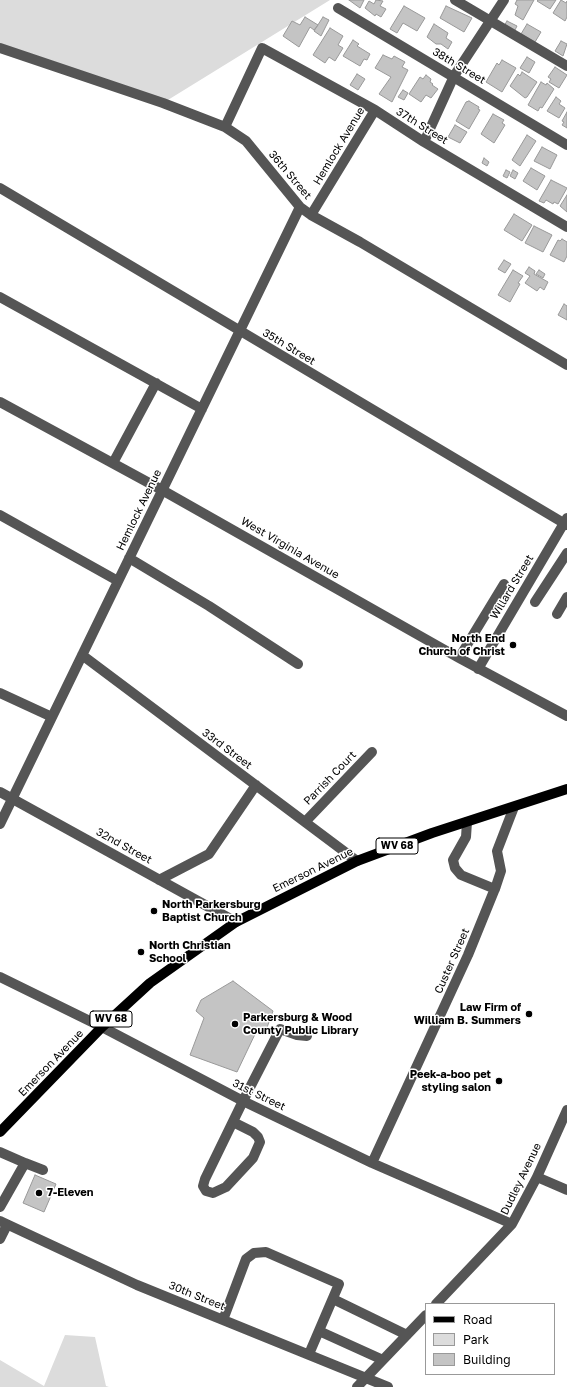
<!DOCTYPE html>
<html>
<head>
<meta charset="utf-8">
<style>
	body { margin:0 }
	#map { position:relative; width:567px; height:1387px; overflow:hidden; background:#fff; font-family:"Golos Text",sans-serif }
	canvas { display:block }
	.legend { position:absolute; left:425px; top:1303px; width:130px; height:72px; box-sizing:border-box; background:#fff; border:1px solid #999; margin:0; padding:5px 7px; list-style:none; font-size:12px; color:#000 }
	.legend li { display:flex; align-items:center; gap:8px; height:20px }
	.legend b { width:20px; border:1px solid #999 }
</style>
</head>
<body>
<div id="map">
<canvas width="567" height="1387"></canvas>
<ul class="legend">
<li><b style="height:5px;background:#000"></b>Road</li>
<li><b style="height:11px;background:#dcdcdc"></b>Park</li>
<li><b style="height:11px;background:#c4c4c4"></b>Building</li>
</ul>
</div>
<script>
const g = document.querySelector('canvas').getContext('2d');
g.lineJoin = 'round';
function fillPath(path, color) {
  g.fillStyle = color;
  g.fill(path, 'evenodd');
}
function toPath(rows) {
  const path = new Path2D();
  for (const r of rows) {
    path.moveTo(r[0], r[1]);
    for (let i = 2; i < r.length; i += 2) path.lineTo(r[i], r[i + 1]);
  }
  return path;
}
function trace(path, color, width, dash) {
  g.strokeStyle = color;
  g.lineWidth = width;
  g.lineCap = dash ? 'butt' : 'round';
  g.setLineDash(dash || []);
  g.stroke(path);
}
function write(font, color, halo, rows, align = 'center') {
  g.font = font + ' "Golos Text",sans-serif';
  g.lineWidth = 3;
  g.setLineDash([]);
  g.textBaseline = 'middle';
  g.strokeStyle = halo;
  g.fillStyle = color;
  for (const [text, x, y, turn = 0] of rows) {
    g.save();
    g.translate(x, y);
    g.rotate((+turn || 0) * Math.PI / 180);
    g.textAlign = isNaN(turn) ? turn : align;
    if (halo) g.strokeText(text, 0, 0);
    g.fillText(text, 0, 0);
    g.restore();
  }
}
fillPath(toPath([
	[0,0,330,0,163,103,0,48],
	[65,1335,95,1337,106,1386,109,1387,0,1387,0,1360,44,1386]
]), '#dcdcdc');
const building = toPath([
	[349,0,364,0,360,8,349,0],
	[376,0,383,1,380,6,386,9,381,17,376,14,375,16,365,8,369,1,374,4,376,0],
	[517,0,534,0,523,20,515,15,518,6,515,4,517,0],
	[538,0,556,0,550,9,537,1,538,0],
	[561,0,566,3,567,1,567,17,565,21,553,13,561,0],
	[404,6,425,18,417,31,403,23,397,33,390,29,404,6],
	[446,6,472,18,464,32,440,18,446,6],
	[305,17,318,25,314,30,310,27,299,47,283,36,292,21,300,25,305,17],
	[323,17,329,20,321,36,314,31,323,17],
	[507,21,517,26,514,32,504,26,507,21],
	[434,24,448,33,446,38,452,42,448,49,441,44,436,44,427,37,434,24],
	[527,24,541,32,535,42,521,34,527,24],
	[330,28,343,36,338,45,343,48,335,61,329,57,325,63,313,55,330,28],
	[353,40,359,44,357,46,370,54,367,60,364,59,360,66,343,56,353,40],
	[561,41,567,44,563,56,555,51,561,41],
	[383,55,392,59,394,56,405,62,402,67,408,70,392,102,379,94,391,77,375,68,383,55],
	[527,57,535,62,529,73,520,68,527,57],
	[502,60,516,68,502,92,486,82,497,63,499,65,502,60],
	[555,67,567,75,559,88,549,82,551,79,548,77,555,67],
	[522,72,537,82,527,97,525,98,510,86,518,74,520,76,522,72],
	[357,74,365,79,358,90,350,85,357,74],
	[426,75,431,79,430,82,433,84,432,85,438,89,431,98,426,95,421,102,409,94,420,77,423,79,426,75],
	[541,82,546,85,547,83,554,89,542,108,540,107,538,111,528,105,541,82],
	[403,90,408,93,404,100,398,97,403,90],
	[556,97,561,101,559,104,565,108,559,118,547,111,556,97],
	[469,101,479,107,478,109,480,110,469,129,456,121,466,102,469,101],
	[567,112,567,128,562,125,564,122,562,121,567,112],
	[493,114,504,120,502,123,505,125,494,143,481,134,493,114],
	[455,125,467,132,460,143,448,137,455,125],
	[527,135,536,141,520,166,512,160,527,135],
	[542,147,557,155,550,169,534,161,542,147],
	[484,158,489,162,487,166,482,163,484,158],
	[531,168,545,176,537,190,523,181,531,168],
	[506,170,510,172,507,178,503,176,506,170],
	[513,170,518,173,515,179,510,176,513,170],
	[551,180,567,188,558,204,554,202,553,204,546,200,544,203,539,201,551,180],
	[567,195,567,212,560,206,567,195],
	[514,214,532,225,522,241,504,230,514,214],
	[534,226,552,235,543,252,525,243,534,226],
	[562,239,567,242,567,256,564,262,550,255,558,240,560,241,562,239],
	[504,260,511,264,505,273,498,269,504,260],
	[529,267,535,271,534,274,548,282,544,290,540,287,537,291,525,283,530,276,525,273,529,267],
	[513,270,523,276,518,283,520,284,510,302,498,295,513,270],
	[539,270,545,274,543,278,536,274,539,270],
	[564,304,567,306,567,320,558,315,564,304],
	[233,981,273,1011,265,1033,257,1030,237,1072,190,1055,204,1018,196,1011,201,1000,233,981],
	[35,1175,56,1184,44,1212,23,1203,35,1175]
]);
fillPath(building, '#c4c4c4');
trace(building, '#999', 1);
trace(toPath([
	[455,0,567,66],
	[338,8,567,145],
	[0,48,163,103,225,127,246,141,300,207,311,215,360,242,567,365],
	[225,127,262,48,375,110,424,142,567,227],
	[424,142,454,76,504,0],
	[0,188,567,525],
	[311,215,375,110],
	[0,297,202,409],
	[0,402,162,490,459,658,567,716],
	[113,463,156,383],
	[0,515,118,581],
	[129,558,209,606,298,664],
	[535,602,567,553],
	[557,614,567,597],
	[82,655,357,861],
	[459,658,504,584],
	[478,669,567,518],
	[0,693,52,717],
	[0,792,236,922],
	[305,822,372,752],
	[467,822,466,837,453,860,455,868,461,875,495,889],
	[0,824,300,207],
	[159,880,209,854,256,785],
	[0,977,102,1027,243,1101,372,1163,512,1224],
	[233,1122,253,1132,258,1137,260,1142,253,1158,226,1187,213,1193,206,1191,203,1186,205,1179,243,1101,280,1029,297,1035,307,1036],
	[0,1152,25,1163,0,1207],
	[25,1163,43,1170],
	[372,1163,468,955,496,886,501,871,497,851,514,807],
	[537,1177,567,1190],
	[0,1221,137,1285,388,1387],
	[0,1239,7,1225],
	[333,1299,407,1335],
	[436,1304,512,1224,537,1177,567,1110],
	[223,1320,246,1259,254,1253,266,1252,339,1284,309,1354],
	[319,1331,383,1360],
	[357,1387,426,1315]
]), '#555', 10);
trace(toPath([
	[0,1132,102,1027,150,983,236,922,357,861,432,833,567,789]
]), '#000', 10);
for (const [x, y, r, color] of [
	[513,645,4,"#000"],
	[154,911,4,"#000"],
	[141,952,4,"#000"],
	[529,1014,4,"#000"],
	[235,1024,4,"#000"],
	[499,1081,4,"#000"],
	[39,1193,4,"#000"]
]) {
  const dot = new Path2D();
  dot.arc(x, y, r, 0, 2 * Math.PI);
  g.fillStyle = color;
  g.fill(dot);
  trace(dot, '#fff', 1.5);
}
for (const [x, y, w] of [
	[397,846,42],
	[111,1019,42]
]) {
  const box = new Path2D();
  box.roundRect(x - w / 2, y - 8, w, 16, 3);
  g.fillStyle = '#fff';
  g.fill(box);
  trace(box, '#000', 1);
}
write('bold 10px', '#000', null, [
	["WV 68",397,846],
	["WV 68",111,1019]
]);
write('11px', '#000', '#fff', [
	["38th Street",459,66,31],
	["37th Street",422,126,32],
	["Hemlock Avenue",339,146,-59],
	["36th Street",290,175,50],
	["35th Street",289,347,31],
	["Hemlock Avenue",139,510,-64],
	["West Virginia Avenue",290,548,30],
	["Willard Street",512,587,-59],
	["33rd Street",227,749,37],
	["Parrish Court",330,778,-46],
	["32nd Street",124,846,29],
	["Emerson Avenue",313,870,-26],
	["Custer Street",452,961,-66],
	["Emerson Avenue",51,1063,-46],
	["31st Street",259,1095,26],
	["Dudley Avenue",521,1179,-64],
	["30th Street",197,1296,22]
]);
write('bold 11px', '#000', '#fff', [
	["North End",505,639,"right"],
	["Church of Christ",505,652,"right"],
	["North Parkersburg",162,905],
	["Baptist Church",162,918],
	["North Christian",149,946],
	["School",149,959],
	["Law Firm of",521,1008,"right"],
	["William B. Summers",521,1021,"right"],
	["Parkersburg & Wood",243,1018],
	["County Public Library",243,1031],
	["Peek-a-boo pet",491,1075,"right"],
	["styling salon",491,1088,"right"],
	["7-Eleven",47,1193]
], 'left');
</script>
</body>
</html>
